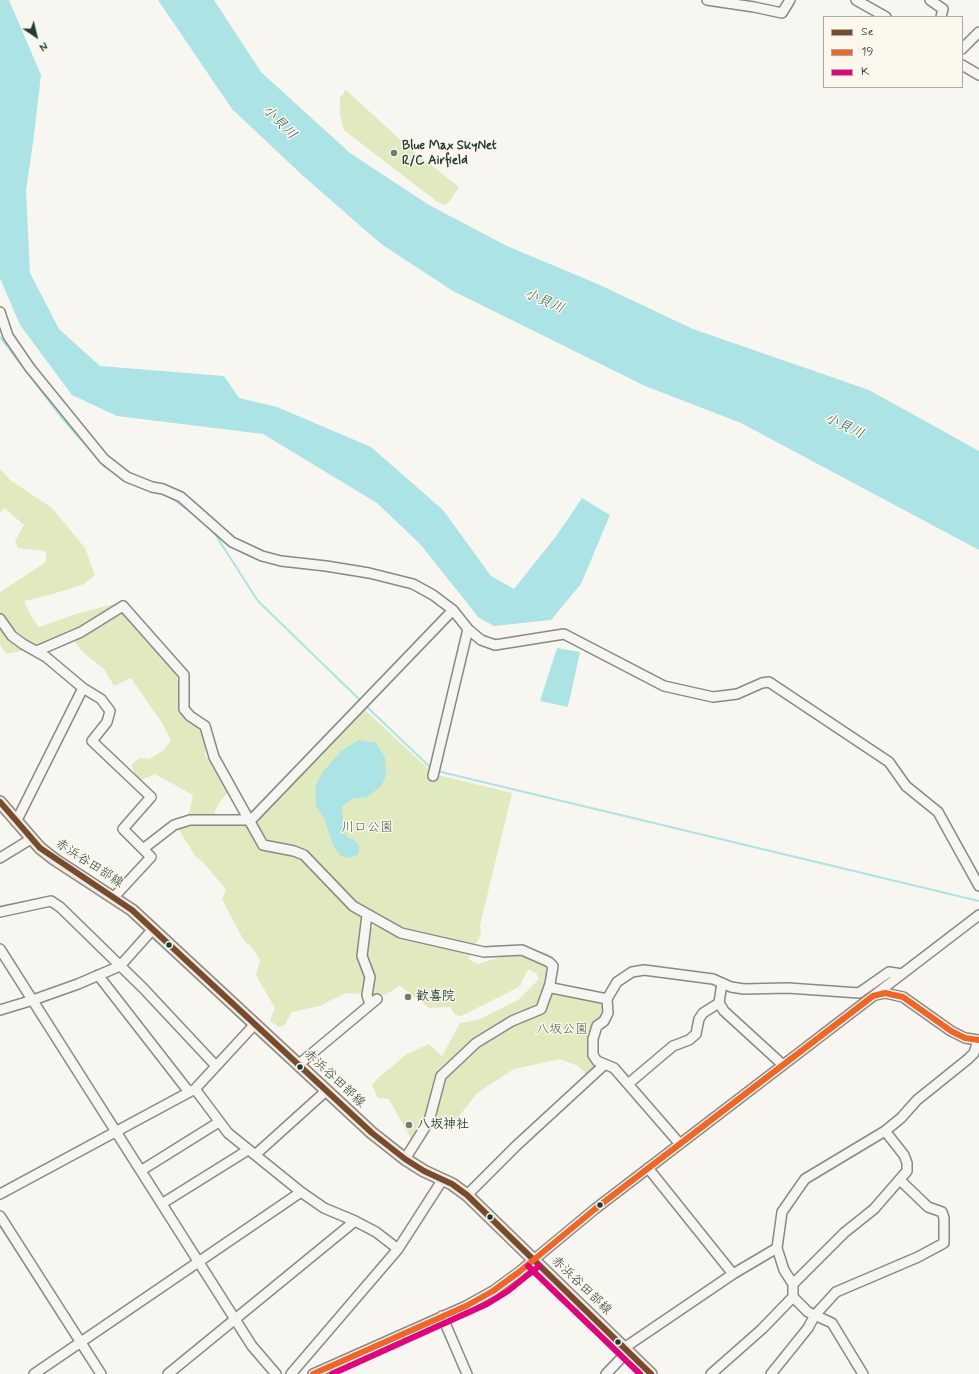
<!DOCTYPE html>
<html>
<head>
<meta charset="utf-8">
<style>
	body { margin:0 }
	#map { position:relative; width:979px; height:1374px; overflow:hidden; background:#f8f6f0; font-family:Mynerve,sans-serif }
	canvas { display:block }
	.legend { position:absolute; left:823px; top:16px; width:140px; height:72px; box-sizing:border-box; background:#fbf7ec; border:1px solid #a3ada2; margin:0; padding:5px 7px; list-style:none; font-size:12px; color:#1f3d34 }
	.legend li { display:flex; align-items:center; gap:8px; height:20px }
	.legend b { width:20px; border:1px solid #a3ada2 }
	.north { position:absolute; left:16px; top:16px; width:40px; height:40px; -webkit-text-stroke:3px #fbf7ec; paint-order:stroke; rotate:145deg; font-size:11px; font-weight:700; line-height:16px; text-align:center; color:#1f3d34 }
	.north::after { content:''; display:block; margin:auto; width:14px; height:18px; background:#1f3d34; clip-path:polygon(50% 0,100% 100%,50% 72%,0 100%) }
</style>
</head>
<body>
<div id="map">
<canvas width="979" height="1374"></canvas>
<ul class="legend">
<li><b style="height:5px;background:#7a4b2a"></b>Se</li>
<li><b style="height:5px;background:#f26522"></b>19</li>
<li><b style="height:5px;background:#e5007d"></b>K</li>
</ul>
<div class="north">N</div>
</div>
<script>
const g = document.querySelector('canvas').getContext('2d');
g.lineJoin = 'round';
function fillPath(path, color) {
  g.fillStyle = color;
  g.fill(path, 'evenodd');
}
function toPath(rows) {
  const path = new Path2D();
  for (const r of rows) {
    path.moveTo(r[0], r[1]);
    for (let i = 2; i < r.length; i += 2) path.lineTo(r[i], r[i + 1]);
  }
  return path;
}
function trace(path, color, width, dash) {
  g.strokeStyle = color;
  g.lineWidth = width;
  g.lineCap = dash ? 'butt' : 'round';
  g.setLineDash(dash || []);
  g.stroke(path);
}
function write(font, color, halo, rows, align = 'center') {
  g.font = font + ' Mynerve,"Klee One",sans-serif';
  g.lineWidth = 3;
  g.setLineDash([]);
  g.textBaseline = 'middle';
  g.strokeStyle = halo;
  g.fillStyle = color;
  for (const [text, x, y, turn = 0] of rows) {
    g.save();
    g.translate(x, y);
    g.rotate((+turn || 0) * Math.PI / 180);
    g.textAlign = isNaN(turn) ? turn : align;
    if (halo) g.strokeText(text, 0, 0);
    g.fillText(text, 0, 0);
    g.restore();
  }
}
fillPath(toPath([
	[346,90,407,146,459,187,449,202,444,205,436,201,344,130,340,114,340,98],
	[0,469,10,480,52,508,85,548,95,575,84,584,53,594,24,601,31,616,39,627,76,614,114,604,143,635,177,675,181,711,187,719,200,729,206,743,205,755,229,790,218,805,214,814,217,821,249,820,364,709,434,774,512,793,480,925,481,934,468,959,478,964,530,948,549,954,558,969,554,989,607,999,608,1013,591,1038,599,1066,588,1076,578,1066,560,1059,514,1069,477,1093,460,1115,452,1132,429,1118,411,1139,389,1099,378,1098,372,1085,377,1079,407,1054,429,1044,442,1056,460,1023,478,1020,518,1000,539,979,536,973,528,969,519,987,461,1016,455,1015,450,1007,429,1008,400,986,385,995,345,993,320,1006,292,1012,285,1025,279,1027,270,1021,275,1008,256,975,260,960,253,949,243,939,222,899,226,890,204,863,195,856,179,830,190,810,193,795,155,774,139,781,131,765,140,758,149,759,164,750,171,740,162,723,131,678,114,686,105,670,84,653,68,634,37,648,6,654,0,644,0,592,46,562,46,551,18,548,15,541,24,525,4,508,0,513],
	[364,913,380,921,372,928,364,931]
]), '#e0eabe');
fillPath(toPath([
	[0,0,9,0,41,75,34,135,26,191,30,273,59,329,100,366,224,376,239,398,277,407,371,447,443,510,491,576,514,589,557,535,582,498,610,515,581,584,551,620,494,626,479,618,420,544,377,503,263,434,117,416,72,395,20,325,0,278],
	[158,0,214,0,261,72,350,153,429,205,507,246,600,285,693,329,869,390,979,451,979,550,741,423,645,386,453,291,381,244,301,174,232,109],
	[557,648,580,652,568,707,540,701],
	[359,740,376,743,385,758,386,775,382,785,367,797,352,799,342,807,344,831,347,837,353,839,359,845,359,854,351,858,340,856,333,845,324,818,316,806,315,787,322,773,341,751]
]), '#ace4e6');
trace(toPath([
	[0,337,61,417,105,467,119,476],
	[169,496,196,516],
	[213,531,258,601,361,701],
	[366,706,432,769],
	[437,771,979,901]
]), '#ace4e6', 2);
const minor = toPath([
	[707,0,754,7,782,13,790,0],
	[856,0,886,17],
	[930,0,943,9,941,17],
	[962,49,979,32],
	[962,65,979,75],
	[0,312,8,336,30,368,104,459,127,477,152,487,163,489,181,497,232,542,262,556,281,561,326,566,369,573,413,584,433,595,453,610,468,629,481,640,495,645,564,634,664,686,713,697,737,694,762,683,769,682,889,762,906,786,938,812,979,886],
	[0,619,12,636,23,644,46,657,83,688,101,699,110,711,107,722,92,741,151,797,123,829,151,857,114,897],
	[37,651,81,632,123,606,184,675,184,709,190,716,205,726,214,757,249,820,252,819,453,610],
	[433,776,468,629],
	[16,822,83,688],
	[143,849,174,825,190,820,249,820,263,845,294,851,304,855,353,906,401,933,484,952,522,950,549,962,553,966,550,984,552,988,607,999],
	[0,858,31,839],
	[0,912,51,901,60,907,143,988,216,1066],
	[367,915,362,956,370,977,367,995,370,1004],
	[0,949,252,1346,276,1374],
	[98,975,189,1092],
	[722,983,719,1003,724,1011,783,1065],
	[876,995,885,993,903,997,951,1031,965,1038,979,1040],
	[0,1010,33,1000,78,984,120,966,153,929],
	[298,1065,377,999],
	[628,1084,673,1046,689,1040,696,1034,699,1019,703,1013,719,1003],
	[195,1089,228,1133,301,1192,324,1208,355,1221,376,1232,398,1249],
	[680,1144,614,1068,597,1061,593,1055,593,1039,597,1026,604,1021,608,1013,607,999,617,982,632,972,644,970,713,979,731,987,744,989,788,988,859,993,889,972,902,974],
	[255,1155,326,1091],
	[405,1159,429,1121,441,1076,476,1043,512,1021,541,1009,550,984],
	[648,1168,733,1274],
	[142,1170,219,1122],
	[0,1194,195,1089,255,1024],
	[467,1195,516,1146,604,1065],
	[163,1203,248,1150],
	[0,1216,101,1374],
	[793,1284,844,1233,874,1209,907,1171,907,1163,904,1155,885,1131],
	[793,1297,808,1312,832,1323,863,1374],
	[442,1316,467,1374],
	[624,1348,733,1274,777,1248],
	[34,1374,301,1192],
	[168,1374,355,1221],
	[291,1374,398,1249,443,1179],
	[313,1374,466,1306,493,1291,519,1272,595,1209,979,915],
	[606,1374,628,1351],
	[711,1374,762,1329,793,1297,793,1284,784,1270,777,1248,782,1212,805,1179,885,1131,901,1118,917,1100,968,1059,974,1053,978,1040],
	[771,1374,808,1328,815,1315,836,1292,918,1257,944,1243,944,1218,942,1212,928,1207,900,1180]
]);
const major = toPath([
	[0,802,40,848,54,859,132,910,372,1133,405,1159,424,1171,452,1184,467,1195,651,1374]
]);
trace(minor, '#868b86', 12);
trace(major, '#868b86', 14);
trace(minor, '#f6f5f1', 9);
trace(major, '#f0ebe2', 11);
trace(toPath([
	[0,802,40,848,132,910,372,1133,405,1159,424,1171,452,1184,467,1195,651,1374]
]), '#7a4b2a', 6);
trace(toPath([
	[313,1374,466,1306,493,1291,519,1272,595,1209,873,996,885,993,903,997,951,1031,965,1038,979,1040]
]), '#f26522', 6);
trace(toPath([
	[528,1266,640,1374],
	[332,1374,487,1304,508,1291,539,1266]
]), '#e5007d', 6);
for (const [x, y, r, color] of [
	[394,153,4,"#6b7e76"],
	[169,945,3.5,"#1f3d34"],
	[408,997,4,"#6b7e76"],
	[300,1067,3.5,"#1f3d34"],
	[409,1125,4,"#6b7e76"],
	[600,1205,3.5,"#1f3d34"],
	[490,1217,3.5,"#1f3d34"],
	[618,1342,3.5,"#1f3d34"]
]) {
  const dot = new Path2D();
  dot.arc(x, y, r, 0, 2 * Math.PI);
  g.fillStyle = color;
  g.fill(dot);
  trace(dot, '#fbf7ec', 1.5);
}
write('bold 13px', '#1f3d34', '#fbf7ec', [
	["Blue Max SkyNet",402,146],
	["R/C Airfield",402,161],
	["歓喜院",416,997],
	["八坂神社",417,1125]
], 'left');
write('13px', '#425e47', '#fbf7ec', [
	["川口公園",367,828],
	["八坂公園",562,1030]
]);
write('13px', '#1f3d34', '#fbf7ec', [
	["赤浜谷田部線",89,864,33],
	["赤浜谷田部線",334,1079,43],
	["赤浜谷田部線",581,1286,44]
]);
write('italic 14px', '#355d57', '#fbf7ec', [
	["小貝川",279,123,45],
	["小貝川",544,302,23],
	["小貝川",844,427,25]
]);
</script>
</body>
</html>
